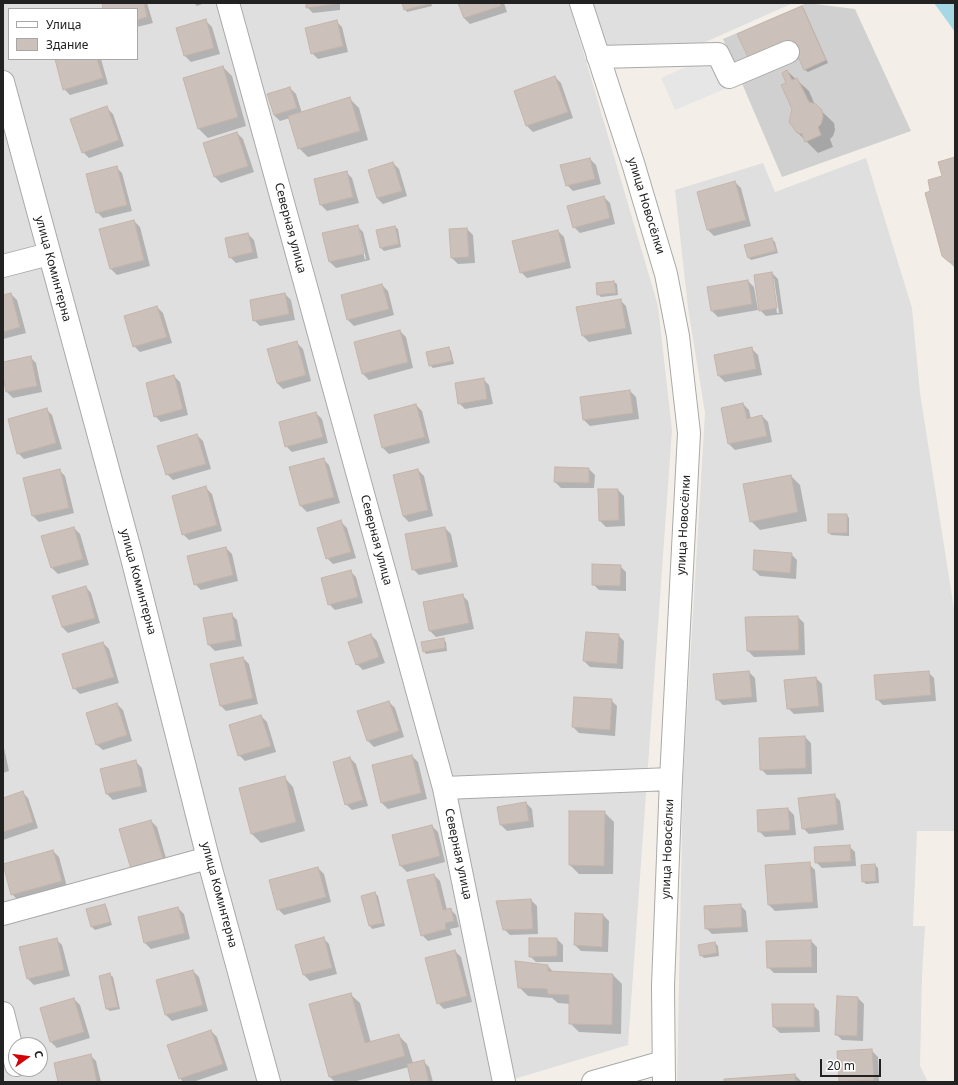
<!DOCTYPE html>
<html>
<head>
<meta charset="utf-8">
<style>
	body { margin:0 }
	#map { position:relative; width:958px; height:1085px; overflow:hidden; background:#f3efe8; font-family:"Noto Sans",sans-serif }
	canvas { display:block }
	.frame { position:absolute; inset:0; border:4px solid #222; pointer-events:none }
	.legend { position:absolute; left:8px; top:8px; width:130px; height:52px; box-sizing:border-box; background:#fff; border:1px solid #a7a7a7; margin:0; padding:5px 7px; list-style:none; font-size:12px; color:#222 }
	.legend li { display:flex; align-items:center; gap:8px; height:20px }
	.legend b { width:20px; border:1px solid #a7a7a7 }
	.north { position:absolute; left:8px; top:1037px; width:40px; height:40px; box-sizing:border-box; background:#fff; border:1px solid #a7a7a7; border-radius:50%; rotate:76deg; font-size:11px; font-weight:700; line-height:16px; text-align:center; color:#222 }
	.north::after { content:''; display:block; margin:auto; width:14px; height:18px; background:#d40006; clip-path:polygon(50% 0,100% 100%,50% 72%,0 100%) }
	.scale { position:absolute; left:820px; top:1059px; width:61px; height:18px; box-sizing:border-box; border:2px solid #222; border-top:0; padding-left:5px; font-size:12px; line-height:14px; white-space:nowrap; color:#222; -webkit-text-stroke:3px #fff; paint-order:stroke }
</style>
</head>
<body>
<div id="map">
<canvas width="958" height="1085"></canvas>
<div class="frame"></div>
<ul class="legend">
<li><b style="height:5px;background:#fff"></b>Улица</li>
<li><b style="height:11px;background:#cbc1ba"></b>Здание</li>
</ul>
<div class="north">С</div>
<div class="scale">20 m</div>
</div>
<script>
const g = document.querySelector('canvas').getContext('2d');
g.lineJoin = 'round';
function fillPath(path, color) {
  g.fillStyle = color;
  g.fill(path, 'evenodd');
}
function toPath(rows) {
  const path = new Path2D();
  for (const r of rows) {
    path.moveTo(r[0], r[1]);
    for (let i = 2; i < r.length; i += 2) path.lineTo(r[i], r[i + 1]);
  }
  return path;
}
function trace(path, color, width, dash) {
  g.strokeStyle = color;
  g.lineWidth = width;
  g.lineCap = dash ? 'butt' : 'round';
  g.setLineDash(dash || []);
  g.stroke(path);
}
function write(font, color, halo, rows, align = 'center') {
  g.font = font + ' "Noto Sans",sans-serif';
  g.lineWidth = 3;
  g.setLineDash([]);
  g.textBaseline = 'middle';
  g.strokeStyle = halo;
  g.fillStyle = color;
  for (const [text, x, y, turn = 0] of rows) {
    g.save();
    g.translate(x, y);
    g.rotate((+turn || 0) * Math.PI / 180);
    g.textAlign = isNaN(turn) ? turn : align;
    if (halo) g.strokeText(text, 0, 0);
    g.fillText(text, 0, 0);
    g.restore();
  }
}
fillPath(toPath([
	[3,3,569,3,658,306,672,430,628,1045,504,1082,3,1082],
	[9,9,137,9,137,59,9,59],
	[16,1045,40,1045,40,1069,16,1069],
	[590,3,793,3,701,44,605,47],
	[866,158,912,308,920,393,955,615,955,831,917,831,913,926,925,926,922,976,920,1066,928,1082,677,1082,683,779,705,413,688,308,675,190,763,163,775,192]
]), '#e0dfdf');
fillPath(toPath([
	[807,3,855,9,911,131,782,177,723,39]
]), '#d0d0d0');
fillPath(toPath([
	[713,55,727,88,675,110,661,78]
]), '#e6e6e6');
fillPath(toPath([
	[934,3,955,3,955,32]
]), '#a5d7e4');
fillPath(toPath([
	[103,3,147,3,153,23,137,27,137,9,104,9],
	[194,3,205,3,197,6],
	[307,3,340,3,340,10,313,13,307,7],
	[403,3,431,3,432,6,407,12,405,9],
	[459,3,504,3,507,12,470,24,464,18],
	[802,7,804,9,828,63,808,72,805,70,793,44,752,62],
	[206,21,212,27,220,54,191,62,185,56,177,29],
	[336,21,342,27,348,52,318,59,312,53],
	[59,59,101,59,108,84,70,95,64,89],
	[223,67,232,76,246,126,208,138,199,129],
	[787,71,809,91,815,105,834,123,835,130,833,136,830,139,833,147,818,153,798,133,787,83],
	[555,77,561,83,573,118,533,132,527,126,515,91],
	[290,88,296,94,302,113,350,99,359,108,368,140,308,157,299,148,290,118,280,121,274,115],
	[107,108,113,114,124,146,89,158,83,152],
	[237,133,243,139,254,172,221,183,215,177,204,144],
	[955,158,955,268,943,256,932,192,944,177],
	[590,159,596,165,601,184,573,191,567,185],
	[393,163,399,169,407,196,383,204,377,198],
	[116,167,122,173,132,211,103,218,97,212],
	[346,172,352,178,359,203,327,211,321,205],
	[735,182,741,188,751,226,714,236,708,230],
	[604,197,610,203,615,224,580,233,574,227],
	[134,221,140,227,150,266,117,275,111,269],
	[357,226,363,232,370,260,336,268,330,262],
	[358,232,360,232,366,259,365,260],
	[395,227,398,229,401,247,384,251,381,248,377,231],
	[467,229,473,235,475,263,458,264,452,258,450,230],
	[558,231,564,237,571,268,527,278,521,272],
	[248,234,254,240,258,258,236,263,230,257],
	[772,239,775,242,778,253,751,260,749,258],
	[772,273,778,279,783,314,766,316,760,310],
	[772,279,774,279,779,313,777,313],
	[748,281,754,287,758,310,718,317,712,311],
	[614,282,617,284,618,295,601,297,598,294],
	[382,285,388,291,394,315,354,326,348,320],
	[11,294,17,300,26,333,3,339,3,296],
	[285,294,291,300,295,320,260,326,254,320],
	[620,300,626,306,632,334,589,342,583,336,578,308],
	[157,307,163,313,172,343,140,352,134,346],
	[400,331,406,337,413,368,369,380,363,374],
	[297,343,303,349,311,381,283,389,277,383],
	[449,348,451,351,454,364,433,368,430,365],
	[752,349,758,355,762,375,725,382,719,376],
	[30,357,36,363,42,392,13,398,7,392,3,372,3,363],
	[174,376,180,382,188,415,161,422,155,416],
	[483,379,489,385,493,404,465,409,459,403],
	[630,391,636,397,639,419,590,426,584,420,581,398],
	[743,404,749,410,751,419,762,416,768,422,772,442,735,450,729,444],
	[416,405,422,411,430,443,389,454,383,448,375,416],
	[46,409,52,415,62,449,24,459,18,453],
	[316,413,322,419,328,443,292,452,286,446],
	[197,435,203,441,211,469,173,480,167,474],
	[323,459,329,465,340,503,307,512,301,506,291,467],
	[589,469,595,475,594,488,561,488,555,482],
	[59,470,65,476,74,513,39,522,33,516],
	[418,470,424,476,433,516,409,522,403,516],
	[791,476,800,485,807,521,760,530,751,521],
	[206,488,212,494,222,531,189,540,183,534],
	[618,490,624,496,625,526,606,527,600,521],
	[847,515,849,518,849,536,831,535,829,532],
	[341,522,347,528,356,558,333,564,327,558],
	[74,528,80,534,89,565,58,574,52,568,43,537],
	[445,528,451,534,458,567,419,575,413,569],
	[226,548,232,554,238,581,201,590,195,584],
	[791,554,797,560,796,579,760,576,754,570],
	[620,566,626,572,626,591,599,590,593,584],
	[350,571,356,577,363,603,335,610,329,604],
	[86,587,91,593,100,623,68,633,62,627,53,597],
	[462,595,468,601,474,629,436,637,430,631,424,603],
	[231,614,237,620,242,646,215,651,209,645],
	[798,617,804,623,805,655,754,657,748,651],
	[371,635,377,641,385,663,363,670,357,664],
	[618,635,624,641,623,669,590,667,584,661],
	[443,639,446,642,447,651,426,654,424,651],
	[103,643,109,649,119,683,80,694,74,688],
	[243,658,249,664,258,704,226,711,220,705],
	[749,672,755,678,757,702,723,705,717,699],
	[928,672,934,678,936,701,883,705,877,699],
	[816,678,822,684,824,712,794,714,788,708],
	[611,700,617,706,615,736,579,733,573,727],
	[389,702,395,708,404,737,374,747,368,741],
	[117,704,123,710,132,741,103,750,97,745],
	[261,716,267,722,276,752,245,761,239,755],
	[805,737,811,743,812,774,767,775,761,769,760,739],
	[3,743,9,771,3,773],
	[412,756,418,762,427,799,388,809,382,803,373,766],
	[350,758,356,764,368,806,352,810,346,804],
	[136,762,142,768,147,792,113,800,107,794],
	[284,777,293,787,305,831,261,843,252,834],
	[22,792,28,798,38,828,3,840,3,799],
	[834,795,840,801,844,830,809,834,803,828],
	[526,803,532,809,534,827,507,831,501,825,498,808],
	[788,809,794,815,796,835,765,837,759,831],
	[604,812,614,822,613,874,579,874,570,865],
	[151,821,157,827,168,865,120,830],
	[432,826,438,832,445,862,407,872,401,866],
	[849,846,855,852,856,866,822,868,816,862],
	[53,851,59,857,67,887,18,900,12,894],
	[809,864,815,870,818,908,775,911,769,905],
	[875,865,878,868,879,883,866,884,863,881],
	[318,868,324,874,331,902,284,915,278,909],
	[434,875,440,881,447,910,450,909,456,915,459,927,450,929,452,935,428,941,422,935],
	[375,893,378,896,385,926,372,929,370,926,362,896],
	[531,900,537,906,538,934,510,935,504,929],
	[104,905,107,908,112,925,95,930,92,927,87,910],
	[740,905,746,911,748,932,712,934,706,928],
	[178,908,184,914,190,939,151,949,145,943],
	[576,914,603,915,609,921,608,952,581,951,575,945],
	[323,938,329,944,337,974,310,981,304,975,296,946],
	[56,939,62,945,70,976,34,985,28,979],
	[557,939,563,945,563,962,536,962,530,956],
	[811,941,817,947,817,973,774,973,768,967],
	[715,943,718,946,719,956,704,958,701,955],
	[455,951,461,957,472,1002,444,1009,438,1003],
	[548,966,554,973,613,975,622,984,621,1034,579,1032,570,1023,570,1004,558,1003,552,998,528,996,519,987],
	[193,971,199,977,208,1011,172,1021,166,1015,157,981],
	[110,975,113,977,120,1009,110,1011,107,1009],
	[350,994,360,1003,371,1043,398,1035,407,1044,413,1063,423,1061,429,1067,433,1082,412,1082,409,1067,353,1082,335,1082,330,1077],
	[858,998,864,1004,863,1041,842,1040,836,1034],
	[74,999,80,1005,90,1038,57,1048,51,1042],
	[813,1005,819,1011,820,1032,780,1033,774,1027],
	[211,1031,217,1037,228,1070,193,1082,183,1082,180,1078],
	[872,1051,878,1057,879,1082,840,1081],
	[90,1055,96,1061,101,1082,59,1082],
	[795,1075,802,1082,725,1082]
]), '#0003');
const building = toPath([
	[102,3,144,3,147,17,137,20,137,9,103,9,102,3],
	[306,3,335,3,335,4,306,8,306,3],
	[402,3,429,3,430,4,404,10,402,3],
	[458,3,500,3,501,6,464,18,458,3],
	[802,6,826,60,804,70,791,41,749,59,737,34,802,6],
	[206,19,214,48,184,56,176,28,206,19],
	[337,20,343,46,311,54,305,28,337,20],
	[55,59,97,59,103,78,63,90,55,59],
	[223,66,238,117,198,129,183,78,223,66],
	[787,70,792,80,797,78,809,102,816,104,822,110,823,117,821,124,818,127,821,135,805,142,802,134,797,133,789,122,792,109,781,85,786,83,782,73,787,70],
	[555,76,568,112,526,126,514,91,555,76],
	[290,87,297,108,274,115,267,94,290,87],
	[350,97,360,131,298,149,288,116,350,97],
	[107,106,119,140,82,153,70,119,107,106],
	[237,132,248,166,214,177,203,143,237,132],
	[955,157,955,261,949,262,942,256,925,193,930,191,928,180,942,176,938,162,955,157],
	[590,158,595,179,566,186,560,165,590,158],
	[393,162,402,191,377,198,368,170,393,162],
	[117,166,127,205,96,213,86,174,117,166],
	[347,171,353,197,320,205,314,179,347,171],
	[735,181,746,220,707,230,697,192,735,181],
	[604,196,610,218,573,228,567,206,604,196],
	[134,220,144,260,110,269,99,229,134,220],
	[358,225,364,254,329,262,322,233,358,225],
	[395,226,399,244,380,248,376,230,395,226],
	[467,228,469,257,451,258,449,229,467,228],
	[558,230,566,262,520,273,512,241,558,230],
	[248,233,253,252,229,258,225,238,248,233],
	[772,238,776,251,748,258,744,245,772,238],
	[772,272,777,308,759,311,754,275,772,272],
	[748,280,752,304,711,311,707,287,748,280],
	[614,281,616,293,597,295,596,283,614,281],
	[382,284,389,309,347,320,341,295,382,284],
	[11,293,20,327,3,332,3,295,11,293],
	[285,293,289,314,253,321,250,300,285,293],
	[621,299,626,328,582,336,576,307,621,299],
	[157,306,167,337,133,347,124,316,157,306],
	[400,330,408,362,362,374,354,342,400,330],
	[297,341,306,375,277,383,267,349,297,341],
	[449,347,452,361,429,366,426,352,449,347],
	[752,347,756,369,718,376,714,355,752,347],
	[31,356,37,386,6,392,3,376,3,362,31,356],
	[174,375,183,409,154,417,146,383,174,375],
	[484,378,487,399,458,404,455,383,484,378],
	[630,390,633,413,583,420,580,397,630,390],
	[743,403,747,419,762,415,767,436,728,444,721,408,743,403],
	[416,404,425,437,382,448,374,415,416,404],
	[47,408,56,443,17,454,8,419,47,408],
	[316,412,323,437,285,447,279,422,316,412],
	[197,434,206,464,166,475,157,446,197,434],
	[324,458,334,497,300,506,289,467,324,458],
	[555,467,589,468,589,483,554,482,555,467],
	[60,469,69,508,32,516,23,478,60,469],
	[418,469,428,510,403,516,393,475,418,469],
	[791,475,798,512,750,522,743,484,791,475],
	[206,486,217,525,182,535,172,496,206,486],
	[598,489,618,489,619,520,599,521,598,489],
	[828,514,847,514,847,533,828,533,828,514],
	[341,520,351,552,326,559,317,528,341,520],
	[74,527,83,559,51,568,41,536,74,527],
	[445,527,452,562,412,570,405,534,445,527],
	[226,547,233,575,194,585,187,556,226,547],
	[754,550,792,553,790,573,753,570,754,550],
	[592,564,621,565,620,586,592,585,592,564],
	[351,570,358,597,328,605,321,578,351,570],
	[86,586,95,618,62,627,52,596,86,586],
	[463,594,469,623,429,631,423,602,463,594],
	[232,613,236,640,208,645,203,618,232,613],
	[798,616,799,650,747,651,745,617,798,616],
	[586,632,619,634,617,664,583,661,586,632],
	[371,634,379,657,356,665,348,642,371,634],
	[444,638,445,648,423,652,421,642,444,638],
	[103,642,114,677,73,689,62,654,103,642],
	[243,657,253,698,220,706,210,664,243,657],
	[749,671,752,697,716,700,713,674,749,671],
	[929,671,931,695,876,700,874,675,929,671],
	[816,677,819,706,787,709,784,680,816,677],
	[574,697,612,699,610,730,572,727,574,697],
	[389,701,399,731,367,741,357,711,389,701],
	[117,703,127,735,96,745,86,713,117,703],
	[261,715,271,746,238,756,229,725,261,715],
	[805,736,806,768,760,770,759,738,805,736],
	[412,755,421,793,381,803,372,765,412,755],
	[350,757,363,800,345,805,333,762,350,757],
	[136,760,142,786,106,794,100,769,136,760],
	[285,776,296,822,251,834,239,788,285,776],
	[23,791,33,822,3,832,3,798,23,791],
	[835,794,838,824,802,829,798,798,835,794],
	[526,802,529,821,500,825,497,807,526,802],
	[788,808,790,830,758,832,757,810,788,808],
	[569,811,605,811,604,866,569,865,569,811],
	[151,820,163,859,131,869,119,829,151,820],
	[432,825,440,856,400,866,392,835,432,825],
	[850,845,851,861,815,863,814,847,850,845],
	[53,850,62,881,11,895,3,864,53,850],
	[810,862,813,902,768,905,765,865,810,862],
	[875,864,876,881,862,882,861,865,875,864],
	[318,867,326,897,277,910,269,880,318,867],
	[434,874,443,910,451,908,454,921,445,923,446,929,421,936,407,880,434,874],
	[375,892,383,923,369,926,361,896,375,892],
	[531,899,533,929,503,930,496,901,531,899],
	[105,904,110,922,91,927,86,909,105,904],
	[741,904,742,927,705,929,704,906,741,904],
	[178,907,185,933,144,943,138,917,178,907],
	[575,913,603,914,602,947,574,945,575,913],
	[324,937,332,968,303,975,295,945,324,937],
	[57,938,64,970,27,979,19,947,57,938],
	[529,938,557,938,557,956,529,957,529,938],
	[811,940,812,967,767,968,766,941,811,940],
	[715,942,717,953,700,956,698,945,715,942],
	[455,950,467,996,437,1004,425,958,455,950],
	[515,961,548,965,548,971,613,974,612,1025,569,1024,569,995,548,994,547,989,518,988,515,961],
	[193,970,203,1005,165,1015,156,980,193,970],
	[110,973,118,1007,106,1009,99,976,110,973],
	[351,993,365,1043,399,1034,405,1056,329,1077,309,1004,351,993],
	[837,996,858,997,857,1036,835,1035,837,996],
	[74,998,84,1032,50,1042,40,1008,74,998],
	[772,1004,814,1004,814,1027,773,1027,772,1004],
	[211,1030,223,1064,179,1079,167,1045,211,1030],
	[872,1049,874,1080,839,1082,837,1051,872,1049],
	[91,1054,97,1082,58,1082,54,1063,91,1054],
	[424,1060,429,1082,411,1082,407,1064,424,1060],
	[795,1074,796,1082,724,1082,724,1079,795,1074]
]);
fillPath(building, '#cbc1ba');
trace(building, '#c6b5a9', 1);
const minor = toPath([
	[228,3,444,788,504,1082],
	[581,3,633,163,666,274,678,336,689,433,671,779,663,986,664,1082],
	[598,57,718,54,729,77,788,52],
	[3,82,131,554,208,858,269,1082],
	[3,266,49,254],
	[444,788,671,779],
	[3,914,208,858],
	[3,1013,16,1065],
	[593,1082,663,1062]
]);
trace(minor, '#a9a9a9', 24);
trace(minor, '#fff', 22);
write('12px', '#222', '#fff', [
	["улица Новосёлки",646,206,73],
	["Северная улица",290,228,75],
	["улица Коминтерна",53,269,75],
	["улица Новосёлки",684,525,-87],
	["Северная улица",376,540,75],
	["улица Коминтерна",138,582,75],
	["улица Новосёлки",668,849,-88],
	["Северная улица",458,854,78],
	["улица Коминтерна",219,895,75]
]);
</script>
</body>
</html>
